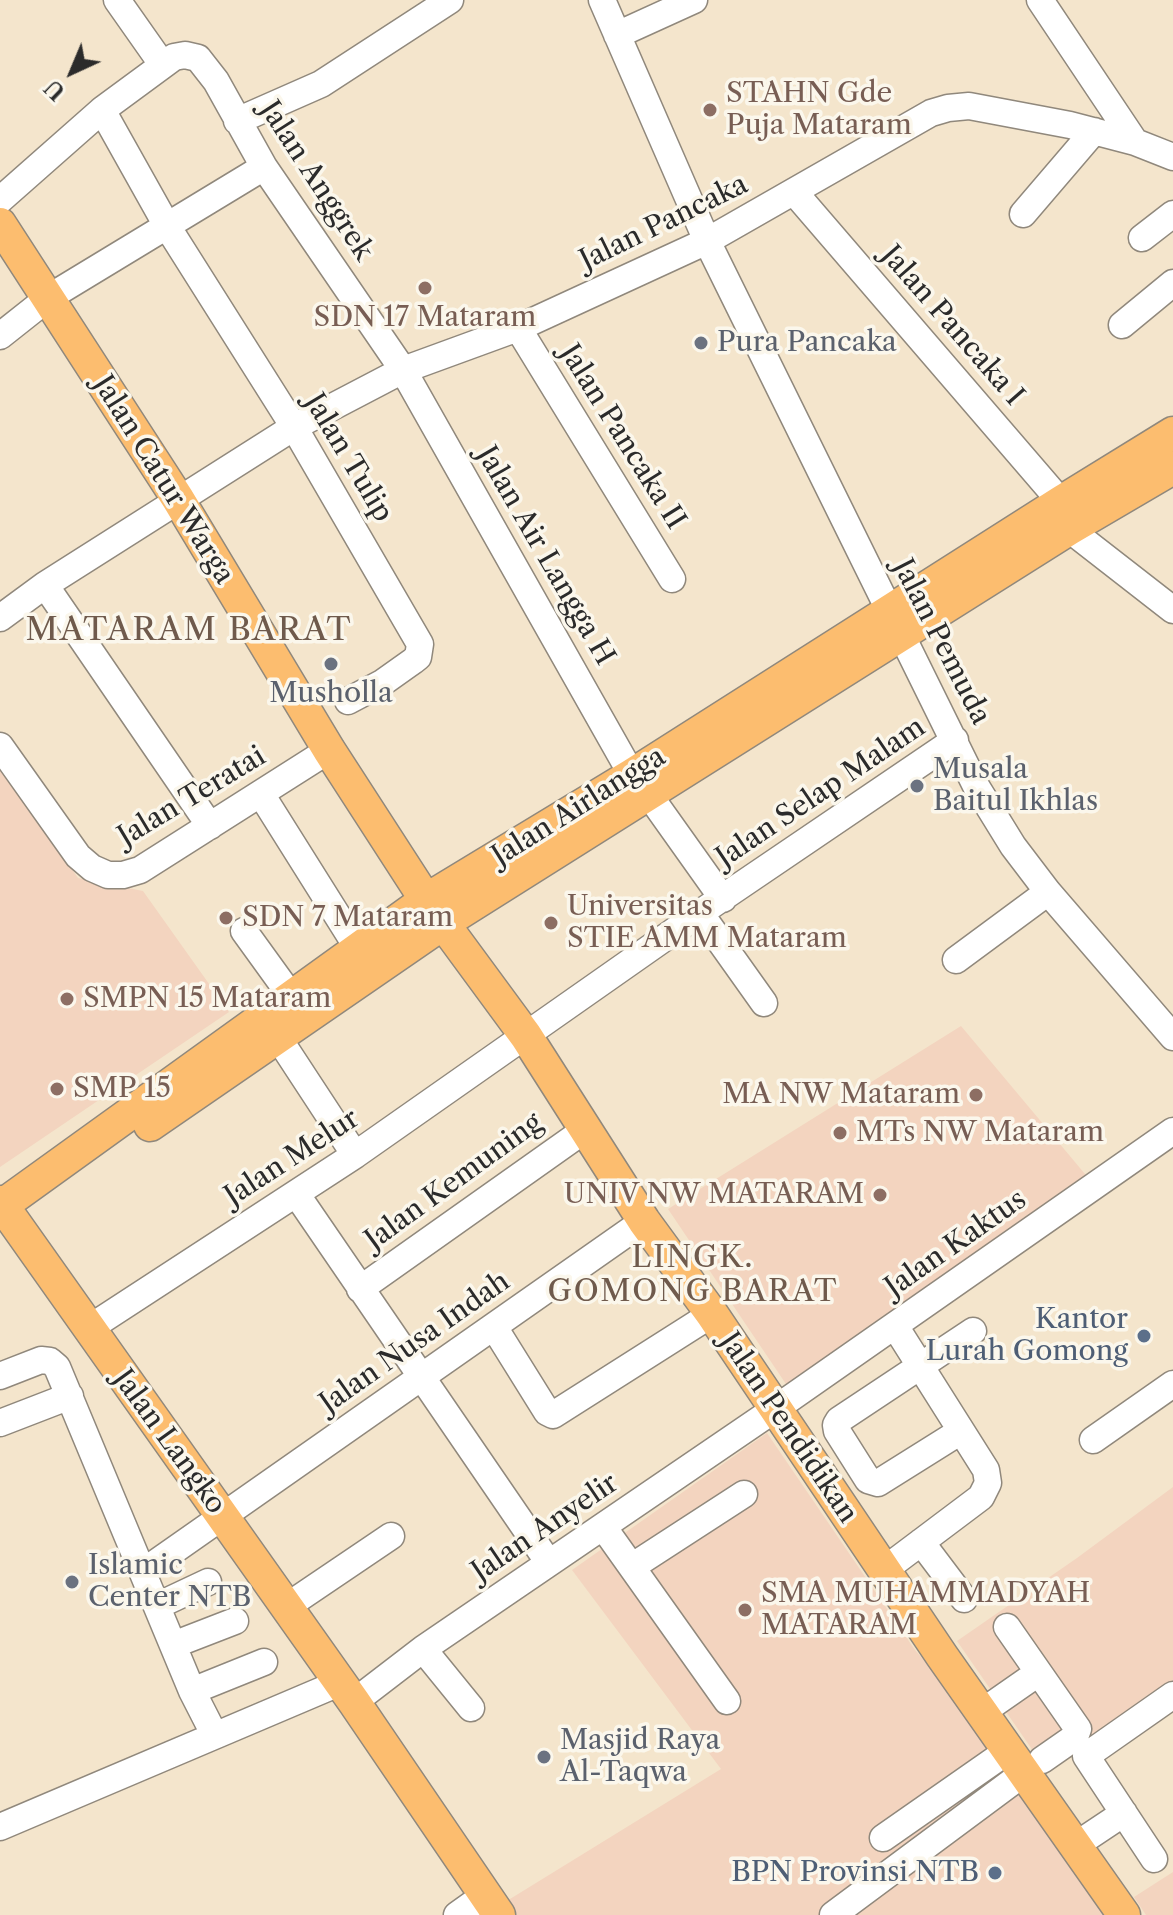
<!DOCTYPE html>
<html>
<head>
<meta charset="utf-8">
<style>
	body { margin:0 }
	#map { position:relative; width:1173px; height:1915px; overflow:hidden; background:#f4e5cc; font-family:"Libre Caslon Text",serif }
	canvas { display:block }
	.north { position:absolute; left:32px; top:32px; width:80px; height:80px; -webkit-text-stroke:6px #fbf7ec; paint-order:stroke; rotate:224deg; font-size:22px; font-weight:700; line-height:32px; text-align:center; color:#2b2b2b }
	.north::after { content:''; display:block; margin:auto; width:28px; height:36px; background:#2b2b2b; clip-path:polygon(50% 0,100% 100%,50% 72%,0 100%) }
</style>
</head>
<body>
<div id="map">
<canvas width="1173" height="1915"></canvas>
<div class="north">U</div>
</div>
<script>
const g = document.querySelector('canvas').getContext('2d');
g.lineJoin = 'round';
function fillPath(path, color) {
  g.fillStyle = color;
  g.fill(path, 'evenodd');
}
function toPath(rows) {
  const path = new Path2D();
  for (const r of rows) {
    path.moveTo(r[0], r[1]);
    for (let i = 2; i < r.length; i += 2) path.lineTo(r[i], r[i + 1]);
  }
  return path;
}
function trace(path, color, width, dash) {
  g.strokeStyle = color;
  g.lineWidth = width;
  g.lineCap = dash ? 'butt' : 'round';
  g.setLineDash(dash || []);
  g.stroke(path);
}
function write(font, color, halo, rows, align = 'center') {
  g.font = font + ' "Libre Caslon Text",serif';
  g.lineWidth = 7;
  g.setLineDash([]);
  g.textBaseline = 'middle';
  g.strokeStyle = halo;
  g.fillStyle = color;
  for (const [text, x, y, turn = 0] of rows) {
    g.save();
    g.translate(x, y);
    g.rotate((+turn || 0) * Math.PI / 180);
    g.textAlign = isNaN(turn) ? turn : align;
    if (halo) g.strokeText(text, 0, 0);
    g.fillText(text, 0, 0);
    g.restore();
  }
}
fillPath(toPath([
	[0,767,78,878,143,891,229,1012,0,1167],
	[961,1026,1090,1180,788,1387,668,1209],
	[767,1433,915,1650,1018,1767,1118,1915,484,1915,721,1769,572,1570],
	[1173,1487,1173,1687,1047,1771,957,1641,1077,1558],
	[1173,1872,1173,1915,1146,1915,1134,1897]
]), '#f3d4bf');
const minor = toPath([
	[117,0,162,64],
	[602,0,707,241,976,786,1013,846,1048,892,1173,1037],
	[1040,0,1135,142],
	[617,35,694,0],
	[237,121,321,84,450,0],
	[795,193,1061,502],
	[0,200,102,110],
	[1023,214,1094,131],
	[1142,238,1173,214],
	[1122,325,1173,283],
	[518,328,672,579],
	[0,336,48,298,264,167],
	[1069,529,1173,610],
	[45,585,210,826],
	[0,618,45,585,294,427,403,370,518,328,707,241,931,113,948,108,969,106,1070,125,1135,142,1173,157],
	[348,701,382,683,413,661,418,657,420,644,294,427,167,226,102,110,174,57,185,55,198,58,216,81,264,167,403,370,632,775],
	[0,746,78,856,92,868,108,875,123,875,140,870,329,750],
	[261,794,359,950],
	[649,795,723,899],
	[700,913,764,1003],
	[244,931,291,996],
	[956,960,1048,892],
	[277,1036,355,1155],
	[297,1195,549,1563],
	[360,1289,586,1129],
	[494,1327,547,1412,553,1415,712,1314],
	[88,1329,355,1155,700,913,955,740],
	[0,1376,41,1360,50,1361,57,1367,192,1691,214,1734],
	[0,1423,70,1396],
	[961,1431,878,1483,868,1480,837,1431,836,1425,839,1420,973,1331],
	[1093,1440,1173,1384],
	[604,1528,727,1701],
	[921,1542,964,1599],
	[633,1566,744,1494],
	[884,1570,981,1497,988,1483,986,1470,895,1326],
	[143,1572,644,1221],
	[157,1606,208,1582],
	[286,1607,391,1536],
	[1007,1627,1078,1729,1075,1737,1042,1760],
	[173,1645,235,1621],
	[423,1649,471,1708],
	[192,1691,264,1662],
	[354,1702,423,1649,775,1409,1173,1131],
	[982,1712,1038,1673],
	[0,1827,339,1683],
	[883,1838,1009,1750],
	[1076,1845,1124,1813],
	[1154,1859,1086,1756,1173,1695],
	[457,1915,485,1895],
	[833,1915,1024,1773]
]);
const major = toPath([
	[0,224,178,499,329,750,426,900,526,1036,644,1221,712,1314,942,1656,1124,1915],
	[150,1125,442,924,1069,529,1173,468],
	[0,1202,354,1702,499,1915],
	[0,1207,426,900,632,775,1061,502,1173,433]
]);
trace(minor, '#90887c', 29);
trace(major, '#90887c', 35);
trace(minor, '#fff', 26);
trace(major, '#fcbd6f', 32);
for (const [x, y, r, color] of [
	[710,110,8,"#8d6e63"],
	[425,288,8,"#8d6e63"],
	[701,343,8,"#6b7280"],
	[331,664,8,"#6b7280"],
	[917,786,8,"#6b7280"],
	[226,918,8,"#8d6e63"],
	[551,923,8,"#8d6e63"],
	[67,999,8,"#8d6e63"],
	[57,1089,8,"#8d6e63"],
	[976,1095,8,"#8d6e63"],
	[840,1133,8,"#8d6e63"],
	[880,1195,8,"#8d6e63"],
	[1144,1336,8,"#5c6f8a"],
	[72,1582,8,"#6b7280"],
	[745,1610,8,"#8d6e63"],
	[544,1757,8,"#6b7280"],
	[995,1873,8,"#5c6f8a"]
]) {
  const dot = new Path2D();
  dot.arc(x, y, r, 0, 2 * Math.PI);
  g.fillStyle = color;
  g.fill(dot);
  trace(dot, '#fbf7ec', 3);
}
write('28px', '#785e54', '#fbf7ec', [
	["STAHN Gde",726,94],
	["Puja Mataram",726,126],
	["SDN 17 Mataram",425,318,"center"],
	["Universitas",567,907],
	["STIE AMM Mataram",567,939],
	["SDN 7 Mataram",242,918],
	["SMPN 15 Mataram",83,999],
	["SMP 15",73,1089],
	["MA NW Mataram",960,1095,"right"],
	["MTs NW Mataram",856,1133],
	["UNIV NW MATARAM",864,1195,"right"],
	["SMA MUHAMMADYAH",761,1594],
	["MATARAM",761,1626]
], 'left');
write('28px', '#2b2b2b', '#fbf7ec', [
	["Jalan Anggrek",316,181,57],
	["Jalan Pancaka",664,223,-26],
	["Jalan Pancaka I",952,326,49],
	["Jalan Pancaka II",622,437,58],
	["Jalan Tulip",348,458,59],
	["Jalan Catur Warga",163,480,58],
	["Jalan Air Langga H",545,556,60],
	["Jalan Pemuda",941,642,63],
	["Jalan Selap Malam",821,793,-34],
	["Jalan Teratai",192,797,-31],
	["Jalan Airlangga",579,807,-32],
	["Jalan Melur",292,1158,-33],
	["Jalan Kemuning",454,1182,-36],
	["Jalan Kaktus",956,1244,-35],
	["Jalan Nusa Indah",415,1343,-35],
	["Jalan Pendidikan",788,1428,56],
	["Jalan Langko",169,1442,54],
	["Jalan Anyelir",545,1528,-34]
]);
write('28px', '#5b616d', '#fbf7ec', [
	["Pura Pancaka",717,343],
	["Musholla",331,694,"center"],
	["Musala",933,770],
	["Baitul Ikhlas",933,802],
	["Islamic",88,1566],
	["Center NTB",88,1598],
	["Masjid Raya",560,1741],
	["Al-Taqwa",560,1773]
], 'left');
write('28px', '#4e5e75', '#fbf7ec', [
	["Kantor",1128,1320],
	["Lurah Gomong",1128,1352],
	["BPN Provinsi NTB",979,1873]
], 'right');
g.letterSpacing = '2px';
write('30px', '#6f5a4c', '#fbf7ec', [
	["LINGK.",693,1258],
	["GOMONG BARAT",693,1292]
]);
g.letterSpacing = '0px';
g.letterSpacing = '2px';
write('32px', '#6f5a4c', '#fbf7ec', [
	["MATARAM BARAT",189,631]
]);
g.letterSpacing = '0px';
</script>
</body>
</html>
